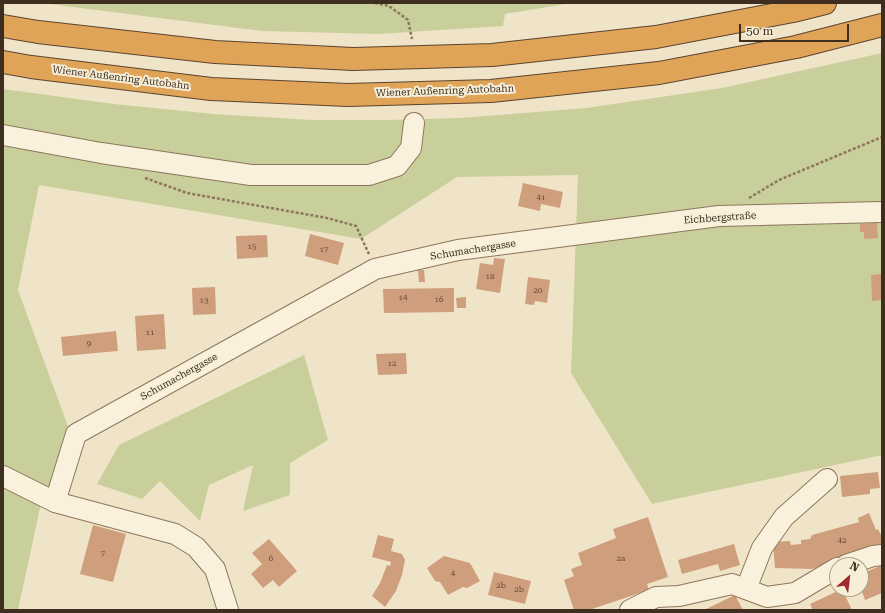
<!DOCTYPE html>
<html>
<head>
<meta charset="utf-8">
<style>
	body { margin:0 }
	#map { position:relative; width:885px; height:613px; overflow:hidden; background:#f0e4c8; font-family:"Roboto Serif",serif }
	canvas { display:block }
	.frame { position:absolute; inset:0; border:4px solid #3d2e20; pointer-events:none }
	.north { position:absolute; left:829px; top:557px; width:40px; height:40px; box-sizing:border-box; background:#f7eed8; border:1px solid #ada18e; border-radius:50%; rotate:28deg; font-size:11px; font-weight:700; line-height:16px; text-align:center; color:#3d2e20 }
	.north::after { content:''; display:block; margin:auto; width:14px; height:18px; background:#9e2a2b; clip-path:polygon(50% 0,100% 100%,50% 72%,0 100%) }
	.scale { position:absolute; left:739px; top:24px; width:110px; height:18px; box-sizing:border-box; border:2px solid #3d2e20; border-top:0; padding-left:5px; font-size:12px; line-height:14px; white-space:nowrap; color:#3d2e20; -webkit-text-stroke:3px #f7eed8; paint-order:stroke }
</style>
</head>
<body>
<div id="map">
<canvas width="885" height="613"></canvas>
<div class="frame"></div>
<div class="north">N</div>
<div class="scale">50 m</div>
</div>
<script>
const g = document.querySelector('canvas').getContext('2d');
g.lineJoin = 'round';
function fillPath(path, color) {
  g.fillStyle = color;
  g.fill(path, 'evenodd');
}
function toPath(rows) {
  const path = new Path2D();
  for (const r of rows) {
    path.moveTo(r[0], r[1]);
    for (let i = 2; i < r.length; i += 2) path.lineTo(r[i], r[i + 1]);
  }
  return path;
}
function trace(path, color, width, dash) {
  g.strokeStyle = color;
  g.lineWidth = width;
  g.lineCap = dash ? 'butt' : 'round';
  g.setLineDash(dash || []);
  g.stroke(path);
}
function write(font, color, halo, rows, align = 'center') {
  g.font = font + ' "Roboto Serif",serif';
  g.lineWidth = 4;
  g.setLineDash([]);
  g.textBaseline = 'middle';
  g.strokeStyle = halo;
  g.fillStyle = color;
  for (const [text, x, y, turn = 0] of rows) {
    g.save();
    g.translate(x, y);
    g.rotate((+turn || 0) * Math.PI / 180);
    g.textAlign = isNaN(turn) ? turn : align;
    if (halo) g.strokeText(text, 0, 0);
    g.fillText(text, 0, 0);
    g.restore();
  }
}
fillPath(toPath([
	[41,3,572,3,505,14,503,26,378,34,262,31],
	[882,53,882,455,652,504,571,373,578,175,457,177,361,239,39,185,18,290,70,432,40,508,18,610,3,610,3,89,114,104,214,114,312,120,385,120,461,118,586,108,722,88],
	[304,355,328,440,290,463,290,495,243,511,253,465,209,485,200,521,160,481,142,499,97,484,119,445]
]), '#c9cf9b');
fillPath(toPath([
	[523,183,563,192,560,208,541,204,540,211,518,206],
	[877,223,878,238,864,239,864,232,860,232,860,224],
	[310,234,344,243,338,265,305,256],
	[267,235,268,257,237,259,236,236],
	[494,258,505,259,500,293,476,289,480,263,493,265],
	[418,270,424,270,425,282,419,282],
	[882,274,882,300,872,301,871,275],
	[528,277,550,280,547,303,535,301,534,305,525,304],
	[215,287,216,314,193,315,192,288],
	[454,288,454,312,384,313,383,289],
	[466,297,466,308,457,308,456,298],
	[164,314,166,349,137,351,135,316],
	[116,331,118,351,63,356,61,337],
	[406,353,407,374,378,375,376,354],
	[878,472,880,488,870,489,870,494,842,497,840,476],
	[869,513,876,530,878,529,882,537,882,544,863,551,862,549,845,554,846,558,812,569,775,568,773,542,790,541,791,545,801,544,801,540,810,539,812,535,859,522,858,518],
	[648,517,668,577,647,584,649,590,589,610,574,610,564,580,574,576,571,569,582,565,578,553,616,538,613,529],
	[93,525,126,534,113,582,80,574],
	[378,535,394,539,391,551,402,554,405,560,402,575,396,591,385,607,372,596,380,583,387,565,390,566,391,562,372,557],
	[269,539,297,571,279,587,273,580,263,588,251,574,262,564,252,553],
	[734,544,740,565,720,571,718,564,682,574,678,560],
	[444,556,470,563,480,581,467,588,463,587,448,595,440,582,435,581,427,568],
	[882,565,882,593,865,600,861,589,861,574],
	[494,572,531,581,525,604,488,595],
	[842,589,852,610,813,610,810,604],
	[735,595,743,610,704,610]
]), '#cf9f7d');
const minor = toPath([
	[3,135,101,153,251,175,369,175,397,166,411,148,414,123],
	[3,476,55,502,175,534,196,547,215,569,228,610],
	[55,502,76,434,375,269,458,250,719,216,882,212],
	[846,565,873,556,882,555],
	[746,589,762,548,784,517,827,479],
	[630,610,656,597,679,596,732,584,767,597,795,593,837,568]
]);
const highway = toPath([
	[3,26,38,32,215,52,353,59,492,55,656,37,793,11,825,3],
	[3,62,31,67,211,89,348,95,491,91,659,73,796,47,882,25]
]);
trace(minor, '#8d765c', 22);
trace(highway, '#5b4430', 24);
trace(toPath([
	[375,3,389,6,408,20,412,39],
	[145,178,187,193,327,218,356,226,369,254],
	[749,198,779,180,882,137]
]), '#8d765c', 2.5, [3, 2]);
trace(minor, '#faf1dc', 20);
trace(highway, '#e0a458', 22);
write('8px', '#624a37', null, [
	["41",541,198],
	["15",252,247],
	["17",324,250],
	["18",490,277],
	["20",538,291],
	["14",403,298],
	["16",439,300],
	["13",204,301],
	["11",150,333],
	["9",89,344],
	["12",392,364],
	["42",842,541],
	["7",103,554],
	["6",271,559],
	["2a",621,559],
	["4",453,574],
	["2b",501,586],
	["2b",519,590]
]);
write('10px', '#3d2e20', '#f7eed8', [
	["Wiener Außenring Autobahn",121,78,7],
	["Wiener Außenring Autobahn",445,91,-2],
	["Eichbergstraße",720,218,-4],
	["Schumachergasse",473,250,-9],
	["Schumachergasse",179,377,-29]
]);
</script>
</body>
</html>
